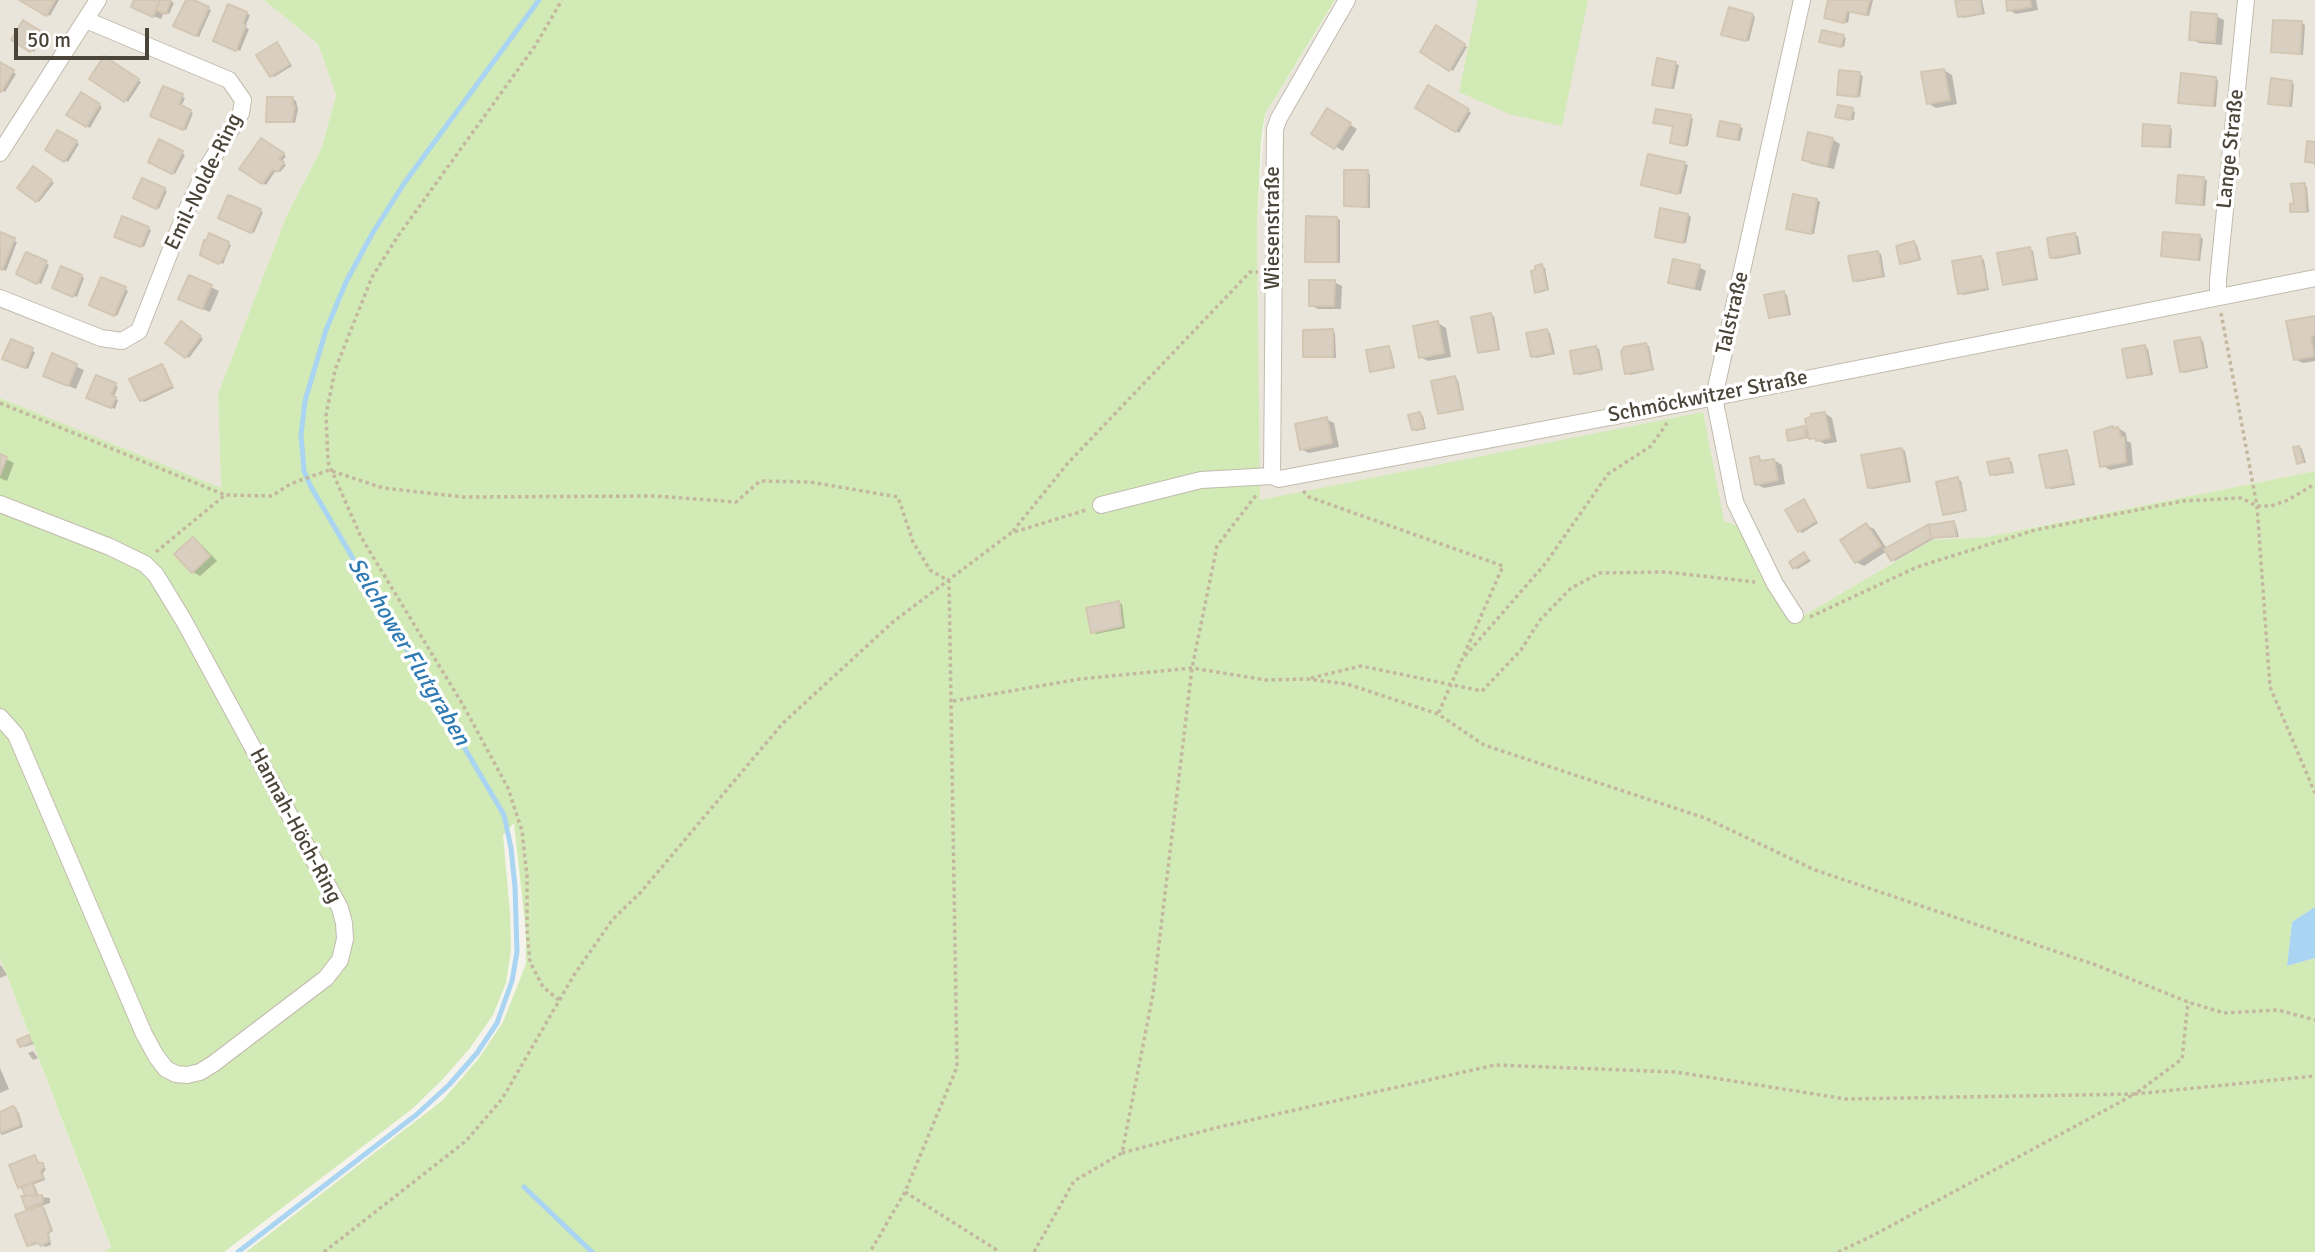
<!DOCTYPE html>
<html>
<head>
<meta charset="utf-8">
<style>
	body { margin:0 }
	#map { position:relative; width:2315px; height:1252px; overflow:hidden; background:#f6f3ec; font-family:Signika,sans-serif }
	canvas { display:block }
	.scale { position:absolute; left:14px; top:28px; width:135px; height:32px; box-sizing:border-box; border:4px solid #4b4439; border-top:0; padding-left:9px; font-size:21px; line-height:24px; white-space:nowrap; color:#4b4439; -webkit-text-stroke:5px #fff; paint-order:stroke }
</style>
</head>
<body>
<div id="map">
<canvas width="2315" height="1252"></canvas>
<div class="scale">50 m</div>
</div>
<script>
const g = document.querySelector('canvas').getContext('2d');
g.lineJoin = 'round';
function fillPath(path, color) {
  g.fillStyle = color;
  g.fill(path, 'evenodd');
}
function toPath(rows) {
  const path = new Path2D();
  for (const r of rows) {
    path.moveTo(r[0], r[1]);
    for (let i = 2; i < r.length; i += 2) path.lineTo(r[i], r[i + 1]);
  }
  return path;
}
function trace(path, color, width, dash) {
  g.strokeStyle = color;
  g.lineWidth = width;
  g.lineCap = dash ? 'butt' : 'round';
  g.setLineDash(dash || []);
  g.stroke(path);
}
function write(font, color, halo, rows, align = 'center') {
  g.font = font + ' Signika,sans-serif';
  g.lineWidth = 7;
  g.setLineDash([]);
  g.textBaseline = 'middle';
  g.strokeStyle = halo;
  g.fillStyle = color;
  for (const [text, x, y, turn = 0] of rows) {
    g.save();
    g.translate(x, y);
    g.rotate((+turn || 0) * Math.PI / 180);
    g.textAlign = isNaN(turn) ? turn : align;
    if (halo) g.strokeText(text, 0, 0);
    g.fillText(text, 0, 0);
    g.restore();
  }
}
fillPath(toPath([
	[0,0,264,0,318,44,336,95,322,147,286,217,218,394,221,489,0,398],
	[1336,0,2315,0,2315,471,1987,537,1932,540,1803,616,1758,534,1724,521,1259,500,1257,229,1265,114],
	[0,958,111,1248,105,1252,0,1252]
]), '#eae5da');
fillPath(toPath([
	[264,0,1335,0,1265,114,1261,141,1257,229,1260,500,1703,412,1724,521,1758,533,1803,616,1932,540,1987,537,2315,471,2315,907,2292,922,2287,966,2315,958,2315,1252,246,1252,443,1100,479,1058,503,1022,526,964,526,932,514,823,503,835,510,913,511,950,506,983,493,1015,470,1048,442,1080,412,1109,224,1252,105,1252,111,1247,0,958,0,398,221,488,218,394,286,217,322,147,336,95,318,44],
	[1478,0,1588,0,1562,126,1509,114,1459,92]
]), '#d2eab5');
fillPath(toPath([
	[2315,907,2315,958,2287,966,2292,922]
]), '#a9d4f2');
fillPath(toPath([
	[23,0,59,0,50,16],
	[135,0,169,0,174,3,169,14,164,12,161,19,140,11],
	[187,0,211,10,199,37,176,26],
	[1830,0,1873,0,1869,16,1850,11,1848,23,1829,18],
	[1957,0,1982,0,1985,14,1963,18,1960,16],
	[2007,0,2036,0,2038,10,2016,14,2009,10],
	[229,6,250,15,245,27,249,29,240,51,218,42],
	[1752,15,1755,17,1749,41,1726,36],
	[2216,16,2224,20,2222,45,2199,43,2191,39],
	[24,22,44,35,34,52,14,39],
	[2302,23,2305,25,2303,55,2273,51],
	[1436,28,1467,47,1453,71,1422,51],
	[1843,37,1846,38,1844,47,1825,42],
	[277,44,292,66,274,77,271,75],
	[104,59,141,82,128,102,92,78],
	[0,64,16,74,5,92,0,89],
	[1676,64,1679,65,1674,89,1657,86],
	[1944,70,1952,75,1957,104,1936,108,1928,103],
	[1859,74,1863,76,1860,97,1842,95],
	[2215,78,2218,80,2216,107,2180,102],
	[2291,82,2294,84,2292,107,2270,103],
	[164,88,185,98,181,107,193,113,186,130,155,117],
	[1429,88,1471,113,1459,133,1417,108],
	[81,94,102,107,90,128,69,115],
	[293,99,296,101,298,110,295,123,268,121],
	[1852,110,1855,112,1854,120,1841,118],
	[1328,111,1357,129,1343,151,1313,134],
	[1690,117,1693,119,1688,146,1675,144,1675,127,1658,124],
	[1739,127,1743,128,1740,141,1719,136],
	[2169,127,2172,129,2171,148,2144,145],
	[58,132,79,144,68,162,47,150],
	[1832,139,1840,144,1834,169,1811,164,1804,160],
	[261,140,286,156,281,162,286,165,280,172,276,170,266,185,242,169],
	[160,142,185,155,175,174,150,162],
	[1685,164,1688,165,1681,194,1646,186],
	[33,168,54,183,39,202,19,187],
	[1367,172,1370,174,1370,208,1345,205],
	[2203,179,2207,180,2205,206,2178,202],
	[143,180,167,191,159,209,135,197],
	[2304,185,2307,187,2309,212,2295,213,2292,211],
	[229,197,263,212,254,233,220,217],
	[1817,200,1820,202,1814,234,1792,230],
	[1688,215,1691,217,1686,243,1657,237],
	[1337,218,1340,220,1340,263,1307,261],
	[148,228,151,230,144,247,119,238],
	[0,234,17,242,6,271,0,268],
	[210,235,231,245,223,264,202,254],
	[2074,235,2078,236,2081,254,2055,259,2052,257],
	[2200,237,2203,239,2200,261,2162,256],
	[1914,243,1917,245,1921,260,1905,264,1902,263],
	[2030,249,2033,251,2038,280,2007,285,2004,283],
	[1878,252,1881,254,1885,277,1857,282,1854,280],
	[27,254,49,265,41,284,18,273],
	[1981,258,1984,260,1989,290,1963,295,1960,293],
	[1542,266,1545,268,1549,290,1539,293,1536,291],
	[1699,267,1706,271,1701,291,1678,286,1670,282],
	[81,276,84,278,77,297,57,289],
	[190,277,219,291,210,312,188,303],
	[1334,282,1342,286,1341,309,1318,309,1311,305],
	[125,289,128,291,117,316,94,306],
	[1784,293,1787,295,1791,315,1773,318,1770,316],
	[1491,315,1494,316,1500,350,1483,353,1480,352],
	[2315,318,2315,361,2303,363,2295,359],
	[1438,323,1446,328,1451,357,1428,361,1420,357],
	[182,324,203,339,189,358,168,342],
	[1332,331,1335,333,1336,358,1305,356],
	[1547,331,1550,333,1555,354,1536,358,1533,356],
	[2200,339,2203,341,2208,368,2184,373,2181,371],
	[12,341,35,352,28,369,7,360],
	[1646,345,1649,346,1654,370,1630,375,1627,373],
	[1596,347,1599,349,1603,370,1579,375,1576,373],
	[2145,347,2148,349,2153,375,2132,378,2129,377],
	[1388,348,1391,350,1395,368,1374,372,1371,371],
	[53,356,84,370,76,389,52,379],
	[162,366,165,368,174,388,144,402,141,400],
	[1455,378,1458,380,1464,410,1442,414,1439,413],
	[115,385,118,387,113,398,118,400,115,409,92,399],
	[1825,413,1832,418,1837,442,1825,444,1808,436,1808,438,1793,441,1790,439,1804,428,1810,432],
	[1420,414,1423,416,1426,429,1416,431,1413,429],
	[1326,419,1334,423,1339,447,1309,453,1301,449],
	[2118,428,2126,433,2127,441,2131,443,2133,465,2110,470,2102,465],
	[2299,447,2302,449,2306,463,2299,463],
	[1902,450,1905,451,1911,482,1872,489,1869,487],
	[2066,452,2069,454,2075,485,2051,489,2048,487],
	[0,456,14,463,7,481,0,478],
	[1758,458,1766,462,1774,460,1782,465,1785,484,1764,488,1756,484],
	[2009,460,2012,462,2014,473,1994,476,1991,474],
	[1957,479,1961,481,1967,511,1948,515,1945,514],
	[1804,501,1818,523,1802,533,1799,531],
	[1953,523,1956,525,1959,537,1935,538,1895,561,1887,551,1864,566,1856,562,1866,525,1874,529,1887,549],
	[193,539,201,544,217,561,200,576,193,572],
	[1804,554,1811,561,1798,569,1795,568],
	[1119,603,1122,604,1125,628,1096,634,1093,632],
	[1,965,7,975,0,978,0,966],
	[29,1037,34,1044,24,1047,21,1046],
	[33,1051,38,1058,33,1060,28,1053],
	[0,1068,9,1089,0,1093],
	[13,1108,19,1113,23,1127,2,1135,0,1133,0,1114],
	[35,1157,46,1169,43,1173,45,1180,34,1184,39,1197,50,1198,50,1203,41,1206,45,1209,53,1231,49,1233,51,1245,45,1247,40,1243,31,1246,28,1245,32,1211,27,1208,28,1198,20,1187]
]), '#0003');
trace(toPath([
	[524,1187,592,1252],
	[238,1252,416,1115,449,1085,477,1053,497,1023,512,981,517,952,515,887,511,848,504,815,311,487,304,471,301,435,305,401,326,330,346,282,372,234,405,182,539,0]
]), '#a9d4f2', 5);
const building = toPath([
	[19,0,55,0,46,16,19,0],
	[134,0,160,0,153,17,131,7,134,0],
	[160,0,171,0,166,14,156,10,160,0],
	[186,0,194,0,209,7,196,36,173,26,186,0],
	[1828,0,1870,0,1866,15,1847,11,1844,23,1824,18,1828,0],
	[1955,0,1980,0,1982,13,1958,17,1955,0],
	[2006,0,2030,0,2031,7,2007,11,2006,0],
	[228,4,247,12,243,24,246,25,236,51,213,41,228,4],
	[1729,7,1753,14,1746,41,1721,35,1729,7],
	[2191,12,2217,14,2215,42,2189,40,2191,12],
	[23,20,42,32,30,52,11,40,23,20],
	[2273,20,2302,21,2300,54,2271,52,2273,20],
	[1436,25,1465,44,1449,71,1420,52,1436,25],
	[1822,30,1844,35,1841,47,1819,42,1822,30],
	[277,42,290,64,270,77,256,55,277,42],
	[104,56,139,79,124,102,89,79,104,56],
	[1657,58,1676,62,1671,88,1652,85,1657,58],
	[0,62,14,70,1,92,0,91,0,62],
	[1944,69,1950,100,1927,104,1921,72,1944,69],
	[1839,70,1860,72,1857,97,1837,95,1839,70],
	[2181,73,2216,77,2213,106,2178,103,2181,73],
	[2271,78,2292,81,2289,106,2268,104,2271,78],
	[1428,85,1469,109,1455,132,1415,108,1428,85],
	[163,86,183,94,179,104,191,110,183,130,150,116,163,86],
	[81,92,100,104,86,127,66,115,81,92],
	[267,97,293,97,293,106,295,106,292,122,266,122,267,97],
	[1838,105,1853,108,1850,120,1835,117,1838,105],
	[1327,108,1351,123,1334,149,1311,134,1327,108],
	[1656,109,1691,115,1685,146,1670,143,1673,126,1653,123,1656,109],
	[1720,121,1740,125,1737,140,1717,136,1720,121],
	[2143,124,2170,126,2168,147,2142,146,2143,124],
	[57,130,77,141,64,162,45,150,57,130],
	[1808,132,1833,138,1827,166,1802,160,1808,132],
	[261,138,284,153,279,159,284,162,277,172,273,169,262,184,239,169,261,138],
	[159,139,183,151,172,174,148,162,159,139],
	[2307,141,2315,142,2315,166,2315,163,2305,162,2307,141],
	[1648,154,1685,162,1678,194,1641,185,1648,154],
	[33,166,52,180,36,202,17,188,33,166],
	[1344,170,1368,170,1367,207,1344,206,1344,170],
	[2178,175,2204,177,2202,205,2176,203,2178,175],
	[142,178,165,188,156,209,133,198,142,178],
	[2305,183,2306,212,2290,212,2290,204,2294,203,2291,184,2305,183],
	[1793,194,1817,199,1811,234,1786,229,1793,194],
	[228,195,261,209,251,233,218,218,228,195],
	[1660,208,1688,214,1683,243,1655,237,1660,208],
	[122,216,149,227,141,247,114,237,122,216],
	[1306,216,1337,217,1337,262,1305,262,1306,216],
	[0,232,15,238,2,270,0,269,0,232],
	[2163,232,2200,235,2198,260,2161,256,2163,232],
	[209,233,229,242,225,256,219,264,200,255,204,240,206,241,209,233],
	[2075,233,2078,253,2050,258,2047,238,2075,233],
	[1914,241,1919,259,1900,264,1896,246,1914,241],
	[2030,247,2036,278,2003,285,1997,253,2030,247],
	[1878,251,1882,276,1853,281,1848,256,1878,251],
	[26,252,47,261,37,284,16,274,26,252],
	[1981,256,1987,288,1958,294,1952,261,1981,256],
	[1673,259,1700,265,1694,288,1668,283,1673,259],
	[1542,264,1547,289,1535,293,1531,271,1535,270,1535,266,1542,264],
	[61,266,82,275,73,297,52,288,61,266],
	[189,275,212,285,202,309,178,299,189,275],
	[101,277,126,287,114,316,89,305,101,277],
	[1309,280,1335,280,1334,306,1309,306,1309,280],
	[1784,291,1788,314,1769,318,1764,295,1784,291],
	[1491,313,1498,349,1478,353,1471,317,1491,313],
	[2315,316,2315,335,2311,336,2314,356,2294,360,2286,321,2315,316],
	[181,321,201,336,185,358,165,343,181,321],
	[1438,321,1444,353,1419,358,1413,326,1438,321],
	[1333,329,1333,357,1303,357,1303,330,1333,329],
	[1547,329,1552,353,1531,357,1526,333,1547,329],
	[2200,337,2205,367,2180,372,2174,341,2200,337],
	[11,339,33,348,25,368,2,359,11,339],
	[1646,343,1652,369,1625,374,1621,352,1624,347,1646,343],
	[2145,345,2150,374,2127,378,2122,349,2145,345],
	[1389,346,1393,367,1370,372,1366,350,1389,346],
	[1596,346,1601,369,1574,374,1570,351,1596,346],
	[52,353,77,364,68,386,43,376,52,353],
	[162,364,172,386,140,401,129,379,162,364],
	[96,375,116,383,111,395,116,397,111,408,86,398,96,375],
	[1455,376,1462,409,1438,414,1431,381,1455,376],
	[1420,412,1424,428,1412,430,1408,415,1420,412],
	[1825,412,1830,438,1816,441,1815,438,1809,439,1805,419,1811,417,1811,414,1825,412],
	[1327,417,1332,443,1300,450,1295,424,1327,417],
	[1804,426,1806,437,1788,441,1786,430,1804,426],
	[2113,426,2113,428,2118,427,2121,437,2124,437,2126,462,2100,467,2094,432,2113,426],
	[2299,446,2303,462,2297,464,2293,447,2299,446],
	[1902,448,1908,481,1868,488,1861,455,1902,448],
	[2067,450,2073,483,2046,488,2039,455,2067,450],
	[0,454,7,457,0,475,0,454],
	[1759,456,1760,461,1774,459,1778,480,1755,485,1750,458,1759,456],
	[2009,458,2012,472,1990,475,1987,462,2009,458],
	[1958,477,1965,510,1943,515,1936,482,1958,477],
	[1804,499,1816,521,1798,532,1785,510,1804,499],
	[1954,521,1956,536,1931,538,1929,525,1954,521],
	[1866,523,1881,546,1855,563,1840,540,1866,523],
	[1929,524,1931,538,1891,561,1884,549,1929,524],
	[193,537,210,556,192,573,174,554,193,537],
	[1804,552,1808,559,1793,569,1789,562,1804,552],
	[1119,601,1122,626,1091,633,1086,608,1119,601],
	[29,1035,31,1042,20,1047,17,1040,29,1035],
	[13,1106,16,1109,20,1125,0,1133,0,1112,13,1106],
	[35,1155,38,1163,43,1163,44,1167,40,1171,43,1178,18,1188,9,1165,35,1155],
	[32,1183,36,1195,25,1196,22,1187,32,1183],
	[42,1195,43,1202,26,1209,21,1196,42,1195],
	[42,1205,51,1230,47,1232,49,1241,41,1246,37,1242,27,1246,15,1215,42,1205]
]);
fillPath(building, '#d8cfc1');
trace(building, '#d3c7b4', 2);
const minor = toPath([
	[0,153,98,0],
	[2218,297,2218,280,2246,0],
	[0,298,101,338,122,341,139,331,184,216,206,169,241,113,243,100,229,80,86,20],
	[1272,476,1275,129,1279,118,1347,0],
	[0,504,110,547,145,564,156,575,184,621,340,908,344,923,345,939,340,960,326,978,213,1064,200,1072,187,1075,176,1074,166,1069,156,1056,144,1034,16,735,0,717],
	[1101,505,1201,480,1272,476,1279,479,1680,404,2315,278],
	[1795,615,1775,584,1735,502,1714,397,1802,0]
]);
trace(minor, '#c2bbae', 18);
trace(toPath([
	[2221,313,2257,506,2270,687,2315,793],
	[0,403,225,495],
	[1303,491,1309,497,1503,566,1438,714],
	[1013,531,1068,463,1250,272,1258,272],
	[156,552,225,495,272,496,290,484,329,470,383,488,463,497,656,496,736,502,760,481,810,482,898,497,913,542,930,570,949,581,957,1067,905,1192,870,1252],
	[1810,617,1917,567,2035,530,2183,501,2241,498,2257,506,2271,506,2288,500,2315,484],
	[1465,656,1545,564,1608,474,1651,446,1667,423],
	[1311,678,1361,666,1482,691,1521,650,1540,620,1571,588,1600,573,1666,572,1755,582],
	[953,701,1080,679,1192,668,1266,680,1307,679,1347,684,1438,714,1484,745,1705,818,1815,870,2096,965,2188,1002,2224,1013,2278,1010,2315,1020],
	[559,1000,543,987,530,962,527,931,527,876,522,831,508,788,463,705,361,537,328,462,326,415,335,370,372,277,398,236,535,46,562,0],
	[1122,1153,1215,1128,1495,1065,1676,1072,1846,1099,2135,1094,2182,1059,2188,1002],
	[905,1192,1000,1252],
	[324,1252,466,1141,502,1099,574,975,613,919,641,892,783,723,894,621,1011,533,1086,510],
	[1034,1252,1074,1181,1122,1153,1153,994,1192,668,1217,546,1257,494],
	[1838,1252,1870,1237,2135,1094,2315,1076]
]), '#c4b79f', 3.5, [3.5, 3.5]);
trace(minor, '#fff', 16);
write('21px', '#4b4439', '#fff', [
	["Lange Straße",2231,149,-84],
	["Emil-Nolde-Ring",204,182,-64],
	["Wiesenstraße",1273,228,-90],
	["Talstraße",1733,313,-77],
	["Schmöckwitzer Straße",1708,397,-11],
	["Hannah-Höch-Ring",295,826,62]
]);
write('italic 23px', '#2e7ab2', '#fff', [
	["Selchower Flutgraben",408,652,59]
]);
</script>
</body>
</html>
